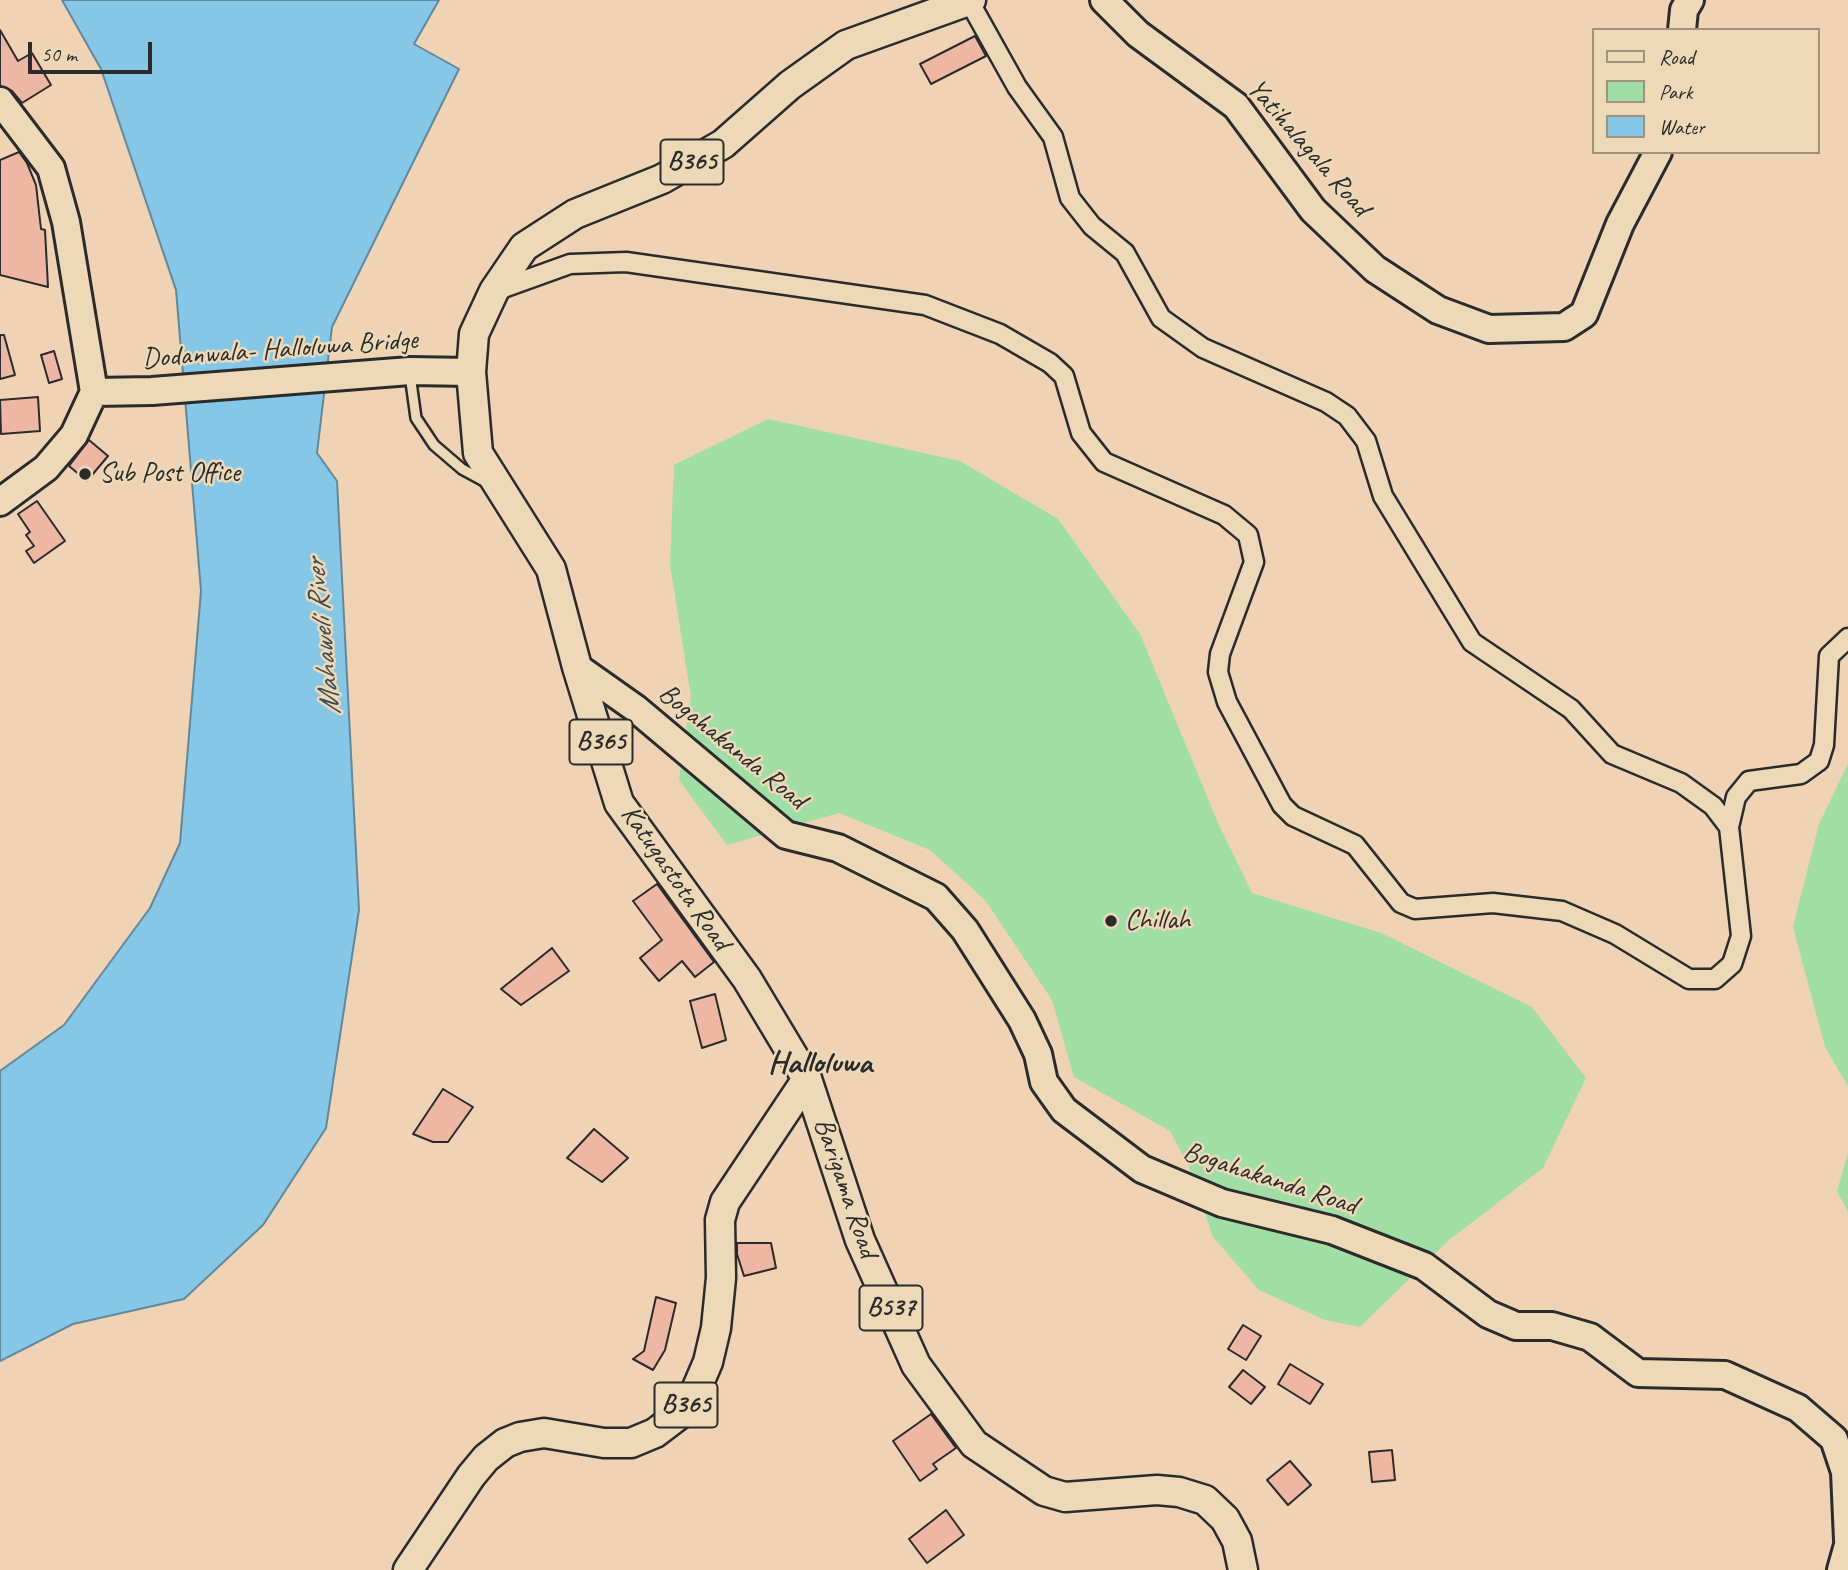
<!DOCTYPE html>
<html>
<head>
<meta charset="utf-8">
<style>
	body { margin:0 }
	#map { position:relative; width:1848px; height:1570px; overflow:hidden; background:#efd3b4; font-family:Caveat,sans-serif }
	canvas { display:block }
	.legend { position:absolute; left:1592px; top:28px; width:228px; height:126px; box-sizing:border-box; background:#edd9b7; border:2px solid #9f937f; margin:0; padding:9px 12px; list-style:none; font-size:21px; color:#2b2b2b }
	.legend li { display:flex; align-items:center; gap:14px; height:35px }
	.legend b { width:35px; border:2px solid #9f937f }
	.scale { position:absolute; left:28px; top:42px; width:124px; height:32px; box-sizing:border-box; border:4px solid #2b2b2b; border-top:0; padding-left:9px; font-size:21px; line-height:24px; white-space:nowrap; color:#2b2b2b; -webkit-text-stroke:5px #edd9b7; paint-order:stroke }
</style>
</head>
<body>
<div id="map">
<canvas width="1848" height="1570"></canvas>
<ul class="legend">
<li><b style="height:9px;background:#edd9b7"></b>Road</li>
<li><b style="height:19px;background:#a0dea6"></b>Park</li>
<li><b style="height:19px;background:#86c6e7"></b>Water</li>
</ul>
<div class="scale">50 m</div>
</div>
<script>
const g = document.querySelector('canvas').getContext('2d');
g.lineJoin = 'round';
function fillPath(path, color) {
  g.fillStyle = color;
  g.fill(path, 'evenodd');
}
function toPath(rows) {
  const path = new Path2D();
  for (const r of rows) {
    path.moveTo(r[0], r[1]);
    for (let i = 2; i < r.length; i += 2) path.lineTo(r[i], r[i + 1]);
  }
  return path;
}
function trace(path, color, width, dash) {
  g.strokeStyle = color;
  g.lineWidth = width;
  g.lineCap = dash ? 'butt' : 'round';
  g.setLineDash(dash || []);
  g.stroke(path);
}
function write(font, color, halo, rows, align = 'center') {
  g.font = font + ' Caveat,sans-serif';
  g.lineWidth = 5;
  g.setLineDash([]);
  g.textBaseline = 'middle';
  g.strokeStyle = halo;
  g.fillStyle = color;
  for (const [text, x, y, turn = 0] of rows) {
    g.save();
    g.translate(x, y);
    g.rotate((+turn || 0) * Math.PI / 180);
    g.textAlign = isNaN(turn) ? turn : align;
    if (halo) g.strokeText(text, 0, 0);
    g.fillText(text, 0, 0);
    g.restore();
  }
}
fillPath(toPath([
	[768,419,960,461,1058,519,1140,634,1218,823,1252,893,1381,933,1532,1007,1586,1078,1543,1168,1449,1240,1360,1327,1325,1320,1259,1290,1213,1237,1188,1165,1170,1131,1074,1077,1052,1000,985,900,930,850,839,813,727,845,679,780,691,697,670,564,674,465],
	[1848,764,1848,1086,1825,1047,1793,927,1819,824],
	[1848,1153,1848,1212,1837,1191]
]), '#a0dea6');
const water = toPath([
	[62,0,439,0,414,44,459,69,332,327,317,453,337,481,359,910,326,1128,263,1225,184,1299,73,1324,0,1361,0,1071,64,1025,150,908,180,843,201,591,176,290,101,69,62,0]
]);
fillPath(water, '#86c6e7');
trace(water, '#62889c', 2);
const building = toPath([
	[0,30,18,61,32,53,51,85,22,103,12,91,0,86,0,30],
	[975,36,986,56,931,84,920,64,975,36],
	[19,152,27,163,36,185,41,229,45,230,48,287,0,275,0,160,19,152],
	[0,335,4,335,15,375,0,379,0,335],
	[54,351,62,379,49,383,41,355,54,351],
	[38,397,40,431,1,434,0,400,38,397],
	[89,440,108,456,87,481,69,466,89,440],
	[37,501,65,541,34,563,26,551,34,546,26,535,30,532,18,514,37,501],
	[657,884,714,962,695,977,682,961,659,981,640,958,662,940,633,901,657,884],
	[552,948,569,971,521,1005,501,989,552,948],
	[715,994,726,1040,702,1048,690,1001,715,994],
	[443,1089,473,1107,448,1142,433,1142,413,1134,443,1089],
	[594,1129,628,1158,602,1182,567,1158,594,1129],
	[737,1243,771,1243,776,1268,744,1276,737,1254,737,1243],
	[656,1297,676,1303,665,1350,653,1370,633,1359,644,1351,656,1297],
	[1243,1325,1261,1336,1246,1360,1228,1349,1243,1325],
	[1290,1364,1323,1384,1310,1404,1278,1384,1290,1364],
	[1243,1370,1265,1387,1251,1404,1229,1387,1243,1370],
	[931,1414,956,1448,933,1464,937,1469,920,1481,893,1441,931,1414],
	[1392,1450,1395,1480,1372,1482,1369,1452,1392,1450],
	[1290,1461,1311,1485,1288,1505,1267,1480,1290,1461],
	[946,1510,964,1535,927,1563,909,1539,946,1510]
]);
fillPath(building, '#edb7a4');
trace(building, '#2b2b2b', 2);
const lane = toPath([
	[410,375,416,418,434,445,462,469,486,482]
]);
const street = toPath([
	[969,1,1017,87,1053,137,1070,198,1092,226,1125,253,1161,318,1203,348,1326,402,1347,416,1366,441,1383,496,1472,642,1571,709,1612,754,1681,783,1713,806,1729,827],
	[495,291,570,264,626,262,925,305,1000,334,1050,363,1064,376,1081,433,1104,462,1224,515,1248,535,1254,562,1220,654,1218,672,1227,702,1282,805,1293,816,1355,845,1401,903,1415,909,1493,903,1562,911,1615,934,1689,979,1715,979,1732,964,1741,936,1729,827,1736,797,1749,781,1801,774,1819,761,1824,745,1829,656,1848,638]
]);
const secondary = toPath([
	[1104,0,1138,34,1236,106,1313,210,1375,269,1438,310,1489,329,1564,327,1584,314,1620,224,1658,152],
	[1682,30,1684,10,1690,0],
	[0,101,51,168,66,222,94,392,74,435,46,468,0,502],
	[94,392,152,391,410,371,471,372],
	[577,667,635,708,786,835,838,848,936,897,965,930,1022,1020,1038,1054,1044,1082,1064,1110,1142,1169,1222,1203,1332,1230,1424,1266,1488,1314,1516,1326,1552,1326,1590,1337,1638,1373,1725,1375,1798,1408,1834,1439,1845,1472,1848,1540],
	[1841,1570,1848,1545]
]);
const primary = toPath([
	[971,0,846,45,790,85,723,144,662,179,575,214,524,247,494,291,474,334,471,372,478,453,551,569,577,667,619,803,747,979,807,1079,860,1240,916,1365,974,1444,1044,1491,1065,1497,1157,1490,1179,1492,1205,1500,1225,1519,1237,1541,1243,1570],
	[408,1570,471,1476,486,1458,505,1443,520,1437,544,1433,604,1443,631,1443,655,1433,680,1414,696,1390,708,1362,716,1328,721,1278,720,1220,725,1202,807,1079]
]);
trace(lane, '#2b2b2b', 14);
trace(street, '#2b2b2b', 23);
trace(secondary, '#2b2b2b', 32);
trace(primary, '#2b2b2b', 33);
trace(lane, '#edd9b7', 9);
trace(street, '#edd9b7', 18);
trace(secondary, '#edd9b7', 26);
trace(primary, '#edd9b7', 28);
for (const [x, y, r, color] of [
	[85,474,7,"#2b2b2b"],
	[1111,921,7,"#2b2b2b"]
]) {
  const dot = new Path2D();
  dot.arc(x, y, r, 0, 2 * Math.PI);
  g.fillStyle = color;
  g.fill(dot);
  trace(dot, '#edd9b7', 2.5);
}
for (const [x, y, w] of [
	[692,162,63],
	[601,742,63],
	[891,1308,63],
	[686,1405,63]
]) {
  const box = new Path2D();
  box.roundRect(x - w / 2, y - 22.5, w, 45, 5);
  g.fillStyle = '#edd9b7';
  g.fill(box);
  trace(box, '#2b2b2b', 2);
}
write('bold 26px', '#2b2b2b', null, [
	["B365",692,162],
	["B365",601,742],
	["B537",891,1308],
	["B365",686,1405]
]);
write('28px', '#2b2b2b', '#edd9b7', [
	["Yatihalagala Road",1308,148,49],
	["Dodanwala- Halloluwa Bridge",280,350,-4],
	["Bogahakanda Road",732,747,39],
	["Katugastota Road",675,878,55],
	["Bogahakanda Road",1270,1179,18],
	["Barigama Road",845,1188,71]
]);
write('28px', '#2b2b2b', '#edd9b7', [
	["Sub Post Office",99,474],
	["Chillah",1125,921]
], 'left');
write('italic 30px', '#3d4a51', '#edd9b7', [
	["Mahaweli River",324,637,-96]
]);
write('bold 32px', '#2b2b2b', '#edd9b7', [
	["Halloluwa",820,1064]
]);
</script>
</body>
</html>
